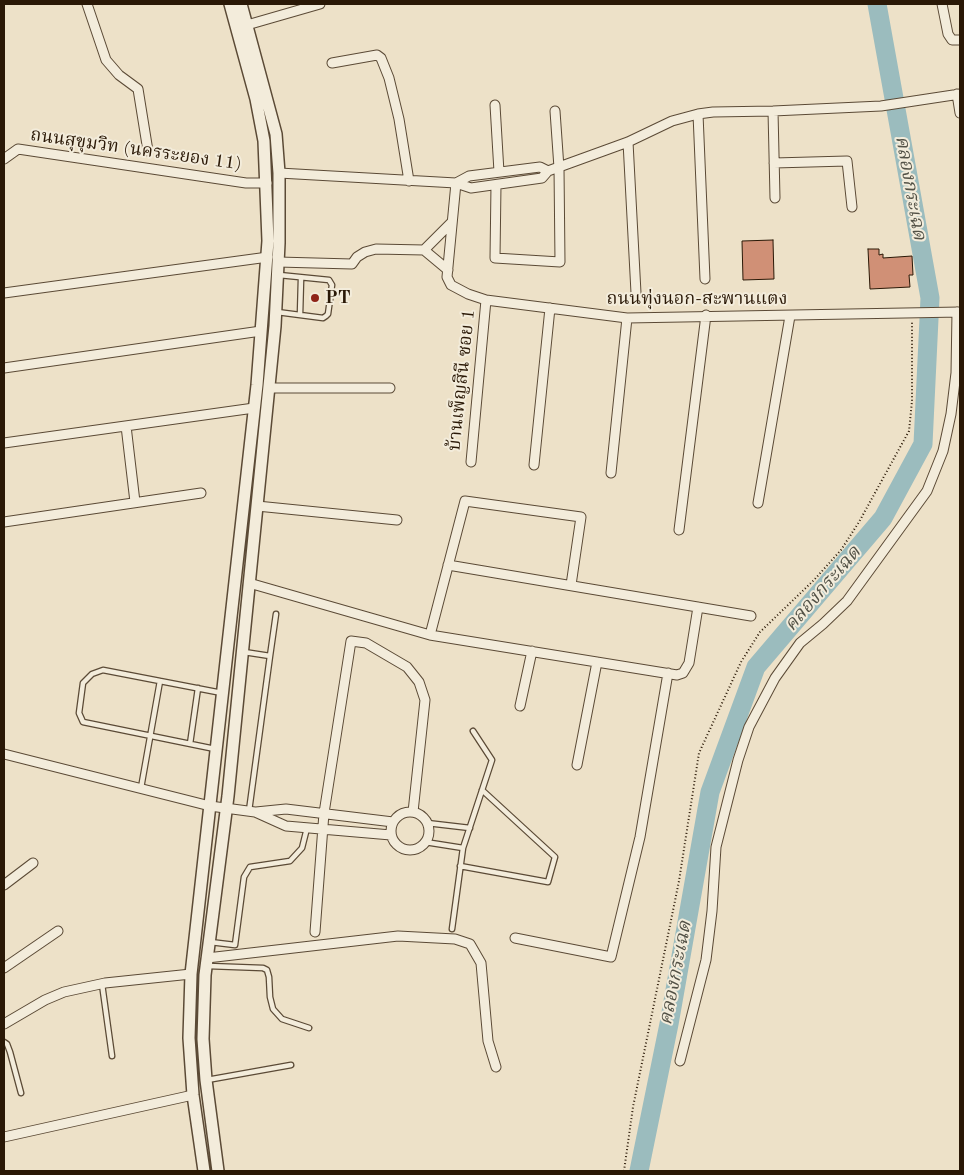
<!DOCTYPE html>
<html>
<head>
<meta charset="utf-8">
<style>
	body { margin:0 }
	#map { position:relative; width:964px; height:1175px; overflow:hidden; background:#ede1c8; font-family:"Old Standard TT",serif }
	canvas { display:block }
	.frame { position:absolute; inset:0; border:5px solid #2a1806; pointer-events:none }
</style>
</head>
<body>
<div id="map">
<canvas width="964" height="1175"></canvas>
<div class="frame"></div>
</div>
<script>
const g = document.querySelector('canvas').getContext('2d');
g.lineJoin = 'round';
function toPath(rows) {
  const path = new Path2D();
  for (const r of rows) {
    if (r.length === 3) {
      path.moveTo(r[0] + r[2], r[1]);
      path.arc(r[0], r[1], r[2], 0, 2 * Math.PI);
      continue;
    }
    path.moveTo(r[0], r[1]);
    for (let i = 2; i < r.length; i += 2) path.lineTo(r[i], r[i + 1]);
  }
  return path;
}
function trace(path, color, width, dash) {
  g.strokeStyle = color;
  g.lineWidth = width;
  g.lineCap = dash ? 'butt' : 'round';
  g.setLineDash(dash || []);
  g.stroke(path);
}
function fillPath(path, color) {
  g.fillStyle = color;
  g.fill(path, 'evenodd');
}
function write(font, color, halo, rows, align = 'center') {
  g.font = font + ' "Old Standard TT","Noto Serif Thai",serif';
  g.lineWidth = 4;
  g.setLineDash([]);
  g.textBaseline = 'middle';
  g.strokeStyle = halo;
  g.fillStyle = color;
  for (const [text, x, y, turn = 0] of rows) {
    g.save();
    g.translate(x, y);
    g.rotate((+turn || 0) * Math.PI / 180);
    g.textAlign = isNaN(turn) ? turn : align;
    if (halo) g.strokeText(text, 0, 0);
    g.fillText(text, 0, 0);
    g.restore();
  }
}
trace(toPath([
	[639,1171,669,1024,710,792,756,667,883,518,923,444,930,298,877,4]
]), '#9bbcbe', 19);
const building = toPath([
	[773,240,774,279,743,280,742,241,773,240],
	[868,249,879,249,879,255,883,254,883,258,912,256,913,275,909,275,910,287,870,289,868,249]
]);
fillPath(building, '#d09076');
trace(building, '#2a1806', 1);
const service = toPath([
	[277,312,323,318,326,316,328,314,332,285,329,280,279,275],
	[300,315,301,279],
	[244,652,270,656,276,614],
	[190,744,198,688],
	[215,749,83,722,79,713,83,683,92,674,103,670,222,693],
	[141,788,160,681],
	[249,811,270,656],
	[427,823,470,828],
	[425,842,463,848],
	[460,866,548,882,555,857,482,790],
	[452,929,463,848,492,760,473,731],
	[210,942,235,945,244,877,250,867,290,861,302,848,307,828],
	[208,966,263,968,267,970,269,977,270,997,273,1009,282,1019,309,1028],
	[102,984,112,1056],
	[4,1042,7,1044,10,1052,21,1093],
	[207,1080,291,1065]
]);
const minor = toPath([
	[87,4,106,60,119,75,138,89,148,151],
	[942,4,948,34,952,40,960,40],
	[247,25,320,4],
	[332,63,377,55,381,58,389,78,399,119,409,181],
	[957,94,960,113],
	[495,105,499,172],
	[773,111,775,198],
	[698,114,705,279],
	[628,142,636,293],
	[4,159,18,149,246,183,267,183],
	[774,163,847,161,852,207],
	[279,173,456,183,471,188,542,178,548,171,628,142,672,121,698,114,713,112,773,111,881,106,960,94],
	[456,183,447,277,451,285,468,294,486,300,627,318,960,312],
	[456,183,469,176,540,167,548,171],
	[496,185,495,258,560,262,559,168,555,111],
	[424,250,452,222],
	[278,262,352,264,357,257,365,252,376,249,424,250,448,270],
	[4,293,268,257],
	[4,368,261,331],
	[269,388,390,388],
	[126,426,135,502],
	[4,443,254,408],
	[471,462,486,300],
	[534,465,550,308],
	[611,473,627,318],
	[758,503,790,316],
	[257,506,397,520],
	[4,522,201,493],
	[679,530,706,315],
	[448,565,751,616],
	[249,583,430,635,677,675,683,673,689,663,698,607],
	[430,635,465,501,581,517,571,585],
	[520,706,532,651],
	[4,754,210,806,255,812,286,826,391,835],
	[577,765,597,662],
	[410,831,19],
	[256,812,286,809,393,822],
	[4,885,33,863],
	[315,932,324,813,351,641,366,643,407,667,419,682,425,700,413,812],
	[515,938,611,957,640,837,668,673],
	[207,958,398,936,455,939,470,944,481,963,488,1041,496,1067],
	[4,968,58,931],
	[4,1024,45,1000,64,992,105,983,191,974],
	[680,1061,706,960,712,911,716,847,738,760,749,727,775,678,800,643,823,624,847,601,927,491,943,451,951,414,956,373,957,312],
	[4,1137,193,1095]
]);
const tertiary = toPath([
	[204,1171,193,1095,189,1038,191,974,257,385,268,241,264,141,256,99,230,4],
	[218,1171,206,1080,203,1039,205,975,228,796,275,326,279,243,279,173,276,134,241,4]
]);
trace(service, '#5b4a36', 7);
trace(minor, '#5b4a36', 11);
trace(tertiary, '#5b4a36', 14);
trace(toPath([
	[624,1171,633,1107,679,881,699,753,741,662,760,632,814,580,841,550,859,522,909,431,912,401,912,321]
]), '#2a1806', 2, [1, 2.5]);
trace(service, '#f3ecdb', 4.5);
trace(minor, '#f3ecdb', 9);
trace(tertiary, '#f3ecdb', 11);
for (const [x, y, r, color] of [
	[315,298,5,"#8f2418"]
]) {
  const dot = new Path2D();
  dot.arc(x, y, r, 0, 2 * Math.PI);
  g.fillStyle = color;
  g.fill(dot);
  trace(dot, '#f3ecdb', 2);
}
write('18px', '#2a1806', '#f3ecdb', [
	["ถนนสุขุมวิท (นครระยอง 11)",136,150,8],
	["ถนนทุ่งนอก-สะพานแตง",697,299],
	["บ้านเพ็ญสินี ซอย 1",462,380,-84]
]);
write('bold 18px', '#2a1806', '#f3ecdb', [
	["PT",325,298]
], 'left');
write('italic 19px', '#525146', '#f3ecdb', [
	["คลองกระเฉด",910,188,80],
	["คลองกระเฉด",823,589,-49],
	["คลองกระเฉด",676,973,-79]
]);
</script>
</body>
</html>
